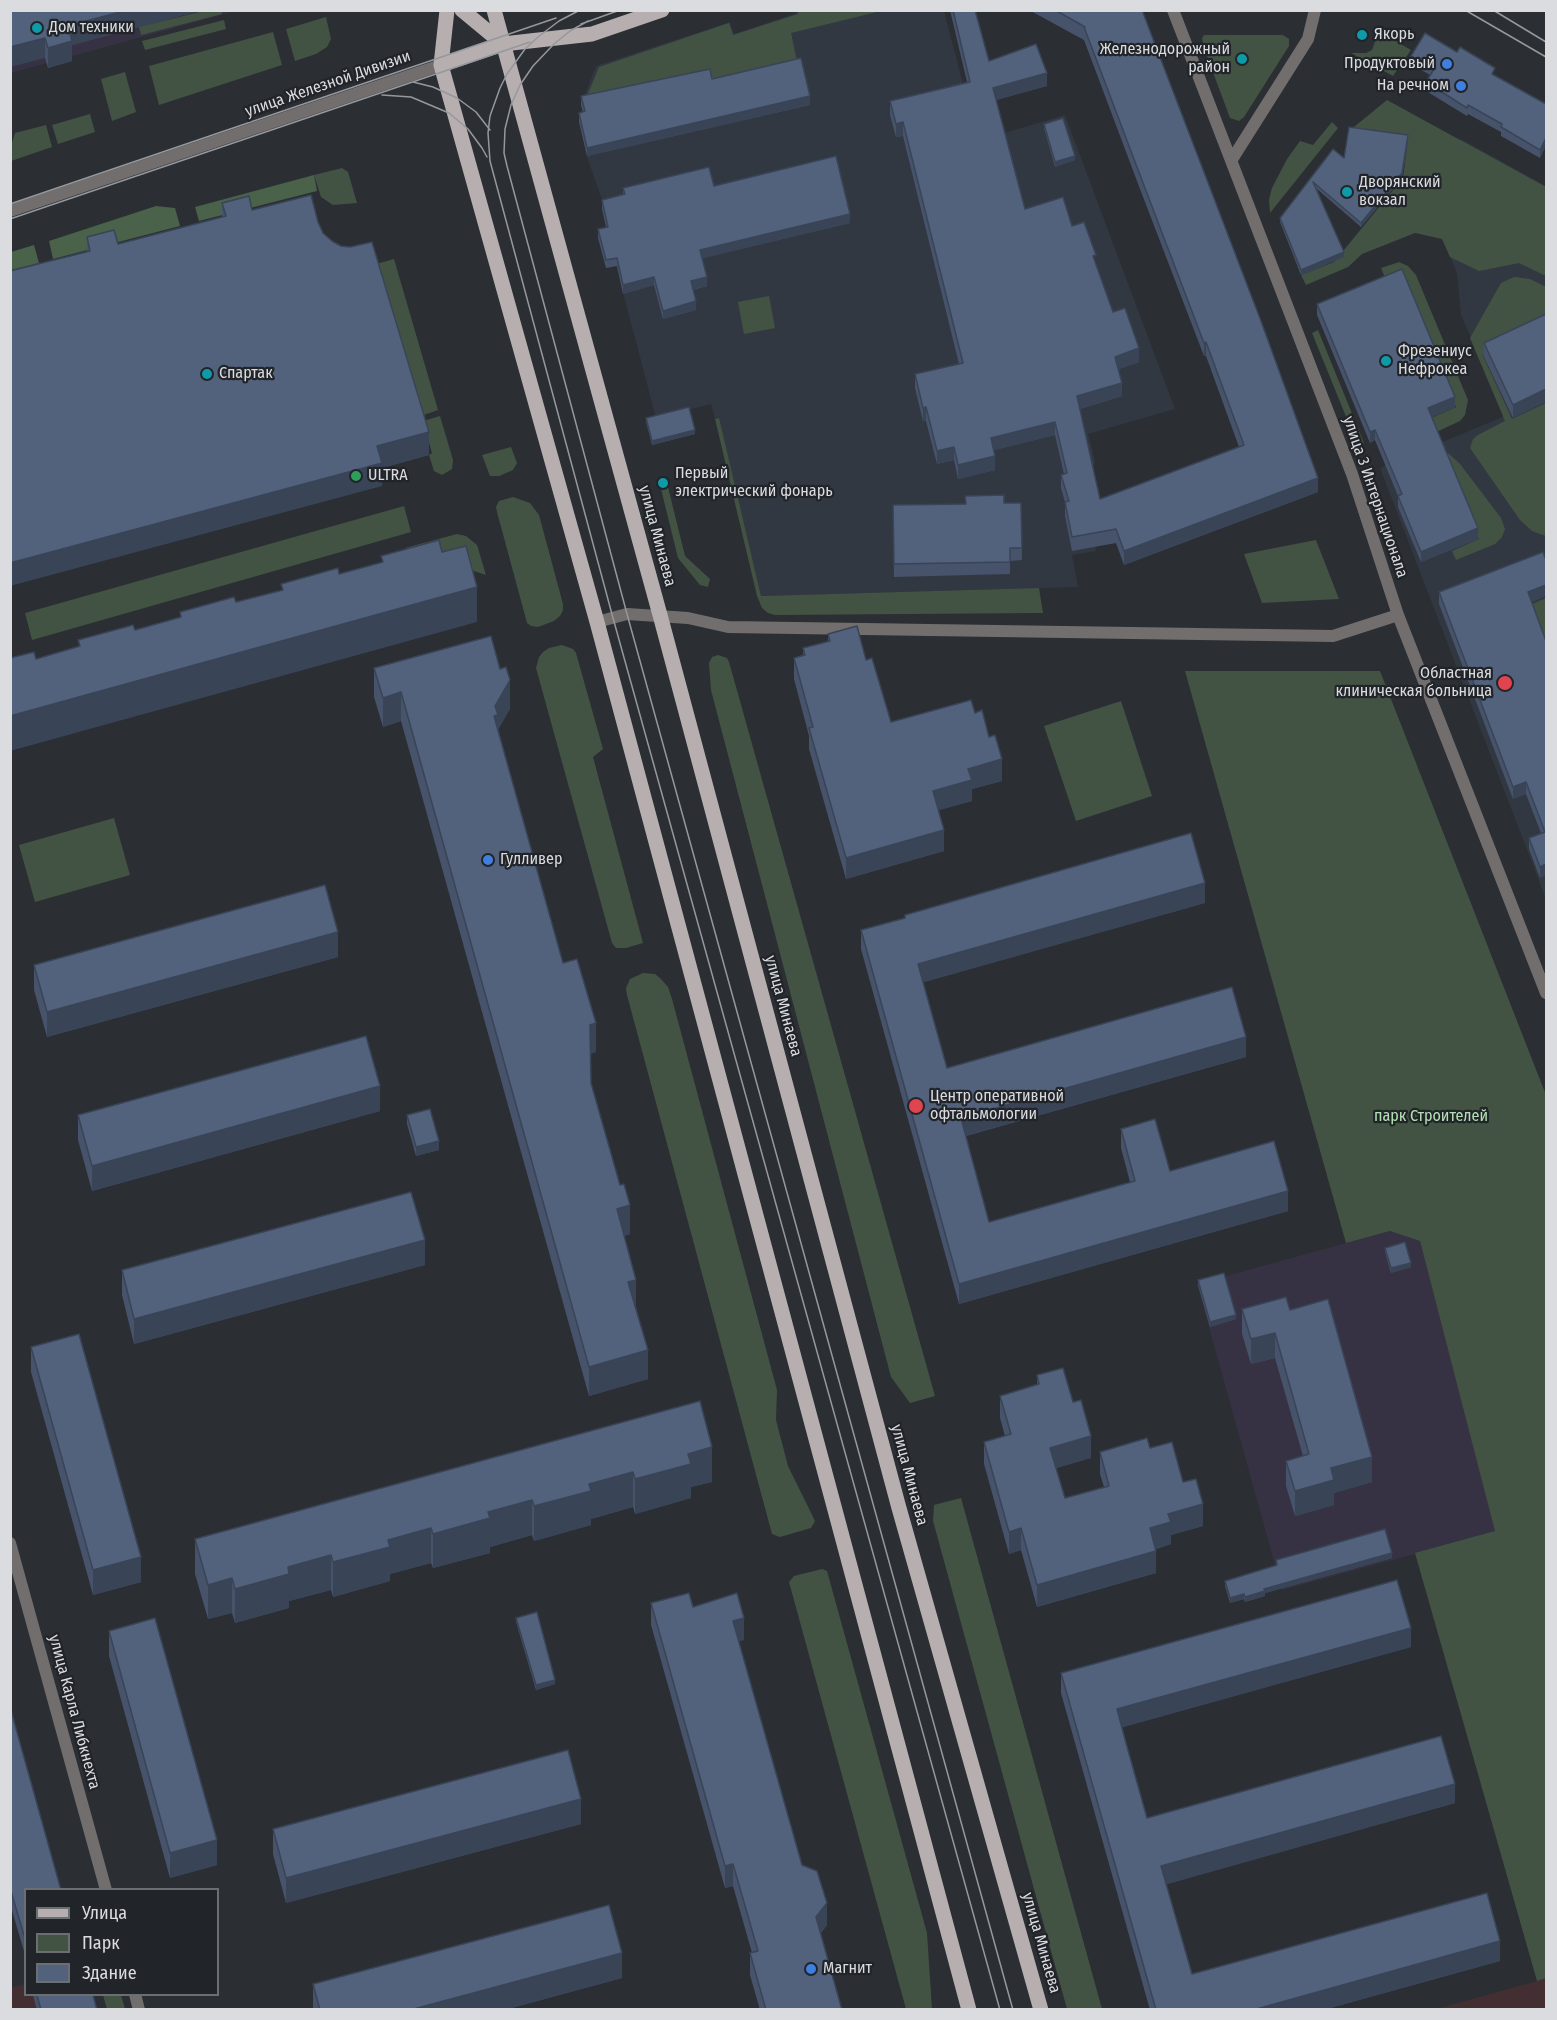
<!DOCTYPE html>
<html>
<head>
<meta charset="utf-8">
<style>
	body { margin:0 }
	#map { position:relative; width:1557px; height:2020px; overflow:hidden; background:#2b2e33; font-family:"Fira Sans Condensed",sans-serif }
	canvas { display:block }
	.frame { position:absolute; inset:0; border:12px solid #dadcdf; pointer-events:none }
	.legend { position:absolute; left:24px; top:1888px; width:195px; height:108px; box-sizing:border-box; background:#212429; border:2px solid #6b6e72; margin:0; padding:8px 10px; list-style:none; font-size:18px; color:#dadcdf }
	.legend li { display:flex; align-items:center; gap:12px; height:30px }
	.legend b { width:30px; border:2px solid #6b6e72 }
</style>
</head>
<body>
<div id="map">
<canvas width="1557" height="2020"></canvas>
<div class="frame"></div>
<ul class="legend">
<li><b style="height:8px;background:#b6aeaf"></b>Улица</li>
<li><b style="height:16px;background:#435343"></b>Парк</li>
<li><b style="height:16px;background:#52617c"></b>Здание</li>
</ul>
</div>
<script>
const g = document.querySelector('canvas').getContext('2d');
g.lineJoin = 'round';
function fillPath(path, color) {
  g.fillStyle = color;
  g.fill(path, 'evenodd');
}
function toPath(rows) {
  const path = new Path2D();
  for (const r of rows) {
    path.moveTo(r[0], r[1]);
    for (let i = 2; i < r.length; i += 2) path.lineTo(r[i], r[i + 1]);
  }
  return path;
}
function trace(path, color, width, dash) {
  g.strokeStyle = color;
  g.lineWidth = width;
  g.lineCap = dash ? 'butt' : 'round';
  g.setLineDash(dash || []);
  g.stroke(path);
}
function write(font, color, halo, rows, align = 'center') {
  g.font = font + ' "Fira Sans Condensed",sans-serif';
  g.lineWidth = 4.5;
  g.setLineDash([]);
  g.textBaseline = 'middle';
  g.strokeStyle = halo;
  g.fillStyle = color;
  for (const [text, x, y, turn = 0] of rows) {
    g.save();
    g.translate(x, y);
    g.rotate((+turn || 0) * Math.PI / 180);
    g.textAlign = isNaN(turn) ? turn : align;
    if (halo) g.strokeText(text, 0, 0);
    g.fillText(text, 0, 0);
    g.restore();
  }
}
fillPath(toPath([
	[11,11,236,11,11,73],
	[1390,1231,1420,1241,1496,1532,1282,1590,1197,1284]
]), '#363243');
fillPath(toPath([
	[797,10,944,11,978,141,1065,115,1175,409,1088,434,1095,461,1086,501,1096,551,1072,555,1078,587,761,596,718,418,715,419,711,404,656,418,608,235,602,209,605,208,587,157,579,122,585,120,581,105,596,66,730,22,734,34,797,13],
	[1461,139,1546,186,1546,899,1380,468,1505,416,1461,315,1457,273,1426,199]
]), '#323842');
fillPath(toPath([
	[1546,1978,1546,2009,1436,2009,1537,1981],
	[25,1984,26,1994,87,1995,92,2009,11,2009,10,1988]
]), '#432f32');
fillPath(toPath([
	[203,11,222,11,222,14,141,35,139,27],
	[798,11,881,11,791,33,797,61,712,81,585,101,599,67,729,23,733,35,798,14],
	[326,17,331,39,327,47,316,54,295,61,286,29],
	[224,20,226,29,145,50,142,41],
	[1373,28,1411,50,1393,76,1351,53,1366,53,1372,50,1376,39],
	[273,32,282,65,159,105,149,66],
	[1204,35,1283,35,1289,39,1289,46,1244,117,1239,121,1230,118,1204,48,1202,38],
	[125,72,136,112,112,121,101,79],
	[1387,100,1546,187,1546,276,1519,263,1479,271,1450,257,1442,239,1415,233,1362,254,1348,267,1306,285,1301,275,1334,262,1403,178,1408,139,1349,131],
	[90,114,95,132,58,144,52,125],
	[1332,122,1338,128,1270,213,1269,199,1272,188,1287,159,1300,141,1313,145],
	[46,125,52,147,11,161,11,146,15,133],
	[342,168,348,172,357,203,333,205,321,197,314,175],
	[394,259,438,410,421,416,376,264],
	[1399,262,1408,266,1416,275,1468,400,1465,415,1460,421,1417,441,1411,427,1456,407,1403,279,1388,285,1381,268],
	[1514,277,1530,279,1546,287,1546,326,1483,356,1512,419,1546,403,1546,536,1532,531,1520,520,1470,448,1473,439,1478,435,1505,421,1470,338,1501,283],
	[769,296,775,328,744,334,738,302],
	[1318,330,1364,443,1358,446,1312,333],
	[440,416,453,460,452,469,442,475,434,471,429,455,432,453,423,421],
	[719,418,761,596,1039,588,1043,613,775,615,768,613,762,608,757,596,715,419],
	[511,447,517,463,513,470,499,476,490,476,482,455],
	[1443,452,1448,453,1460,464,1501,518,1505,529,1502,537,1495,544,1456,560,1452,551,1479,539],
	[668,487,685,556,710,579,708,587,700,585,678,558,661,489],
	[513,497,530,503,539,515,563,604,563,610,560,616,554,621,538,627,531,626,527,623,497,512,496,507,499,501],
	[404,506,411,532,32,640,25,613],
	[457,534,466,536,477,545,486,575,405,548],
	[1316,540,1339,599,1262,603,1244,554],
	[1546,598,1546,648,1530,605],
	[562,645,573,649,576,653,603,749,593,757,643,943,626,948,616,948,612,943,536,668,539,657,543,652,549,648],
	[718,655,727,658,729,662,935,1396,910,1403,891,1377,711,690,709,663,712,657],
	[1185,671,1380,671,1546,1095,1546,1978,1537,1981,1415,1553,1495,1531,1420,1241,1390,1231,1346,1243],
	[1121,701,1152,796,1076,821,1044,726],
	[114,818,130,875,35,902,19,845],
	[643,973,655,974,661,979,668,987,672,999,777,1390,776,1420,788,1466,815,1521,811,1528,780,1537,772,1534,627,995,626,988,630,979],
	[961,1498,1102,2009,1067,2009,933,1521,934,1505],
	[822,1569,827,1571,927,1933,932,2009,906,2009,789,1582,794,1576],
	[103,1995,121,1995,125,2009,107,2009]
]), '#435343');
fillPath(toPath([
	[314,175,317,191,199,221,195,207],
	[156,206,175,208,180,226,53,259,49,241],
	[34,245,39,263,11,270,11,252]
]), '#4a614a');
trace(toPath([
	[1173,10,1352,474,1398,615,1546,993],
	[1231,161,1308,39,1315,10],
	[597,622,627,614,688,618,728,627,1333,636,1398,615],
	[10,1543,106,1890],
	[135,1994,139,2010]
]), '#726e6e', 12);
trace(toPath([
	[10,211,441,65]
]), '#726e6e', 12);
trace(toPath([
	[447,10,441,65,597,622,969,2010],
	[462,10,503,44],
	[494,10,660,615,899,1508,1041,2010],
	[441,65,503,44,592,34,662,10]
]), '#b6aeaf', 15);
trace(toPath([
	[580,10,559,21,538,37,525,49,507,74,500,88,490,116,488,133,490,161,613,618,1000,2010],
	[1465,10,1546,57],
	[1493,10,1546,42],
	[588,21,570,31,554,44,533,66,520,85,511,105,505,129,504,153,507,166,627,614,1013,2010],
	[581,24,620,10],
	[413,82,433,87,457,98,476,112,490,130],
	[382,95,411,97,449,113,468,129,482,148,487,157],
	[10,204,556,18],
	[10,219,530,42]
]), '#95989c', 1.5);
fillPath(toPath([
	[10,10,202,10,72,45,72,61,48,68,45,58],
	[950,10,975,10,989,61,1047,86,996,100,1025,209,1072,226,1096,265,1113,312,1139,362,1118,369,1122,396,1080,409,1100,499,1239,447,1206,356,1204,356,1140,189,1084,40,1029,10,1142,10,1318,492,1124,565,1116,543,1072,551,1065,516,1065,502,1061,488,1061,475,1064,474,1055,435,994,450,995,470,958,479,954,460,937,464,926,421,923,421,915,388,915,374,959,364,903,136,896,137,890,115,890,101,967,82],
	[1411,56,1495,76,1546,104,1540,158,1501,136,1501,132,1468,114,1467,116,1426,91,1426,82,1430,75,1411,64],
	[712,79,810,105,587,156,579,122,579,113,583,112,581,105,581,96],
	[1044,124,1075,160,1055,167,1044,128],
	[1408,140,1402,178,1361,227,1317,189,1344,257,1301,275,1280,222,1280,218,1333,149,1344,158],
	[714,186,850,223,702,258,707,286,693,290,696,310,663,319,654,285,623,294,617,266,606,268,598,238,598,229,606,227,602,209,602,200,623,194,623,188],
	[222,203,252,210,318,222,429,455,382,468,382,486,87,252,87,237,118,244,222,217],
	[1317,304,1455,407,1432,417,1478,539,1421,562,1398,507,1398,496,1375,440,1370,443,1317,315],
	[1546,314,1513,418,1484,357,1484,343],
	[646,418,695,434,652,445,646,422],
	[965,496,1004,503,1021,503,1022,560,1010,561,1010,574,894,577,893,505,965,504],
	[1439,592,1531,602,1546,641,1546,875,1540,878,1529,849,1529,838,1541,833,1526,794,1513,799,1439,604],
	[828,634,866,660,891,722,975,713,1002,781,972,789,972,801,938,810,944,851,846,879,809,749,809,736,794,679,794,658,803,655,803,648,828,641],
	[374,668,510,709,498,729,563,963,596,1052,590,1054,591,1083,630,1234,624,1236,648,1379,589,1396,401,721,383,727,374,697],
	[1205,903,923,982,947,1068,1246,1057,966,1136,989,1222,1130,1182,1121,1148,1121,1129,1170,1171,1288,1211,959,1304,861,949,861,930],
	[338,957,47,1037,34,990,34,965],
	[380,1111,92,1191,78,1140,78,1115],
	[407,1115,439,1150,416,1156,407,1124],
	[1385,1248,1411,1267,1391,1273,1385,1252],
	[425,1265,134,1344,122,1295,122,1270],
	[1198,1280,1236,1319,1210,1327,1198,1285],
	[1242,1309,1290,1310,1372,1482,1334,1493,1334,1505,1295,1516,1286,1486,1286,1461,1303,1456,1275,1358,1251,1364,1242,1334],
	[31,1347,141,1582,93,1595,31,1372],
	[1037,1375,1073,1402,1091,1458,1056,1468,1065,1498,1104,1487,1100,1474,1100,1452,1150,1448,1183,1482,1203,1526,1171,1535,1171,1544,1156,1549,1156,1573,1037,1607,1021,1550,1009,1554,984,1464,984,1442,1005,1436,1000,1418,1000,1396,1037,1385],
	[700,1401,712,1482,691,1487,691,1498,635,1514,633,1507,591,1519,591,1525,534,1541,532,1535,490,1547,490,1553,433,1568,431,1563,390,1574,390,1581,333,1597,331,1590,289,1601,289,1608,235,1623,232,1613,208,1619,195,1574,195,1539],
	[1392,1558,1265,1593,1265,1596,1245,1602,1244,1599,1230,1603,1225,1586,1225,1581,1276,1566,1276,1560],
	[651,1603,693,1607,744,1640,738,1641,802,1865,827,1925,821,1933,842,2010,760,2010,750,1975,750,1953,752,1953,733,1886,725,1888,651,1625],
	[516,1618,555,1684,536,1690,516,1622],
	[109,1631,217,1865,170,1878,109,1656],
	[1411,1647,1122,1727,1147,1818,1455,1803,1166,1884,1192,1974,1500,1961,1323,2010,1150,2010,1061,1693,1061,1673],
	[10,1707,26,1890,26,1958,10,1904],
	[581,1824,286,1903,273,1854,273,1829],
	[622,1978,504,2010,313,2009,313,1984],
	[33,1995,93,1995,97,2010,37,2010]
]), '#47536b');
fillPath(toPath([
	[127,10,202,10,72,45,72,61,48,68,48,48,68,26],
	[45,38,45,58,10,67,10,47],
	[1047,73,1047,86,993,101,993,88],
	[810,96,810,105,587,156,587,148],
	[903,122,903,136,896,137,896,124],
	[1408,135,1402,178,1361,227,1361,223],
	[1546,138,1546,146,1540,158,1540,150],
	[1075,156,1075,160,1055,167,1055,162],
	[850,214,850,223,700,259,700,250],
	[1344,252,1344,257,1301,275,1301,270],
	[654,277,654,285,623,294,623,285],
	[707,277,707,286,691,290,691,281],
	[696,301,696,310,663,319,663,311],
	[1206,342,1206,356,1204,356,1204,343],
	[1139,348,1139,362,1115,371,1115,357],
	[1122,383,1122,396,1077,410,1077,396],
	[1546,389,1546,402,1513,418,1513,405],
	[1455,397,1455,407,1428,419,1428,408],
	[926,407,926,421,923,421,923,408],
	[1055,422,1055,435,991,451,991,438],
	[695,430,695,434,652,445,652,441],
	[1375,430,1375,440,1370,443,1370,432],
	[429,432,429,455,382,468,382,486,10,586,10,563,377,446],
	[954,447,954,460,937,464,937,451],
	[995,456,995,470,958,479,958,465],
	[1318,478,1318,492,1124,565,1124,551],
	[1478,528,1478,539,1421,562,1421,552],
	[1546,585,1546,596,1528,604,1528,592],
	[477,587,477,622,10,751,10,716],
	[510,680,510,709,498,730,494,745,495,706],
	[401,692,401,721,383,727,383,698],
	[1002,759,1002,781,972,789,972,801,933,812,933,791,968,769],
	[1526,782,1526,794,1513,799,1513,787],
	[944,830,944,851,846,879,846,858],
	[1546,864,1546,875,1540,878,1540,867],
	[1205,883,1205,903,918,984,918,964],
	[338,932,338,957,47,1037,47,1012],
	[596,1023,596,1052,590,1054,590,1025],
	[1246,1037,1246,1057,961,1137,961,1118],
	[380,1086,380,1111,92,1191,92,1166],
	[439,1141,439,1150,416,1156,416,1147],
	[1288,1191,1288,1211,959,1304,959,1284],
	[630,1205,630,1234,617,1238,617,1209],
	[425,1240,425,1265,134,1344,134,1319],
	[1411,1263,1411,1267,1391,1273,1391,1268],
	[636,1280,636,1308,628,1282],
	[1236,1315,1236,1319,1210,1327,1210,1322],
	[1275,1333,1275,1358,1251,1364,1251,1339],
	[648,1350,648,1379,589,1396,589,1367],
	[1091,1436,1091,1458,1050,1470,1050,1448],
	[712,1447,712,1482,691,1487,691,1498,635,1514,635,1479,688,1454],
	[1372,1457,1372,1482,1334,1493,1334,1505,1295,1516,1295,1491,1331,1468],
	[633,1472,633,1507,591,1519,591,1525,534,1541,534,1506,589,1484],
	[532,1500,532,1535,490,1547,490,1553,433,1568,433,1534,488,1512],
	[1203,1504,1203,1526,1171,1535,1171,1544,1150,1550,1150,1528,1168,1514],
	[431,1528,431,1563,390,1574,390,1581,333,1597,333,1562,388,1540],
	[1021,1528,1021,1550,1009,1554,1009,1532],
	[1156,1551,1156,1573,1037,1607,1037,1585],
	[1392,1553,1392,1558,1265,1593,1265,1596,1245,1602,1245,1597,1264,1589],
	[331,1555,331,1590,289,1601,289,1608,235,1623,235,1589,288,1567],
	[141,1557,141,1582,93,1595,93,1570],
	[232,1578,232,1613,208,1619,208,1585],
	[1244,1594,1244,1599,1230,1603,1230,1598],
	[744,1618,744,1640,733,1643,733,1621],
	[1411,1628,1411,1647,1117,1729,1117,1709],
	[555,1680,555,1684,536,1690,536,1685],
	[1455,1784,1455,1803,1161,1886,1161,1866],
	[581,1799,581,1824,286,1903,286,1878],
	[217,1840,217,1865,170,1878,170,1853],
	[733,1864,733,1886,725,1888,725,1866],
	[827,1903,827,1925,816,1939,816,1917],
	[1500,1941,1500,1961,1323,2010,1253,2010],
	[622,1953,622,1978,504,2010,410,2010]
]), '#394457');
const building = toPath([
	[10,10,127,10,68,26,72,41,48,48,45,38,10,47,10,10],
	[953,10,975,10,989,61,1036,44,1047,73,993,88,1025,209,1063,197,1072,226,1084,222,1096,255,1093,256,1113,312,1125,308,1139,348,1115,357,1122,383,1077,396,1100,499,1244,445,1206,342,1204,343,1140,175,1084,27,1085,27,1055,10,1142,10,1261,321,1318,478,1124,551,1116,529,1072,537,1065,502,1069,501,1061,475,1067,473,1055,422,991,438,995,456,958,465,954,447,937,451,926,407,923,408,915,374,963,363,903,122,896,124,890,101,970,82,953,10],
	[1425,33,1457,52,1460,47,1495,68,1492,74,1546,104,1546,138,1540,150,1501,127,1502,124,1468,105,1467,108,1426,82,1434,69,1411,56,1425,33],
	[801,58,810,96,587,148,579,113,585,111,581,96,710,69,712,79,801,58],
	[1063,118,1075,156,1055,162,1044,124,1063,118],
	[1349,127,1408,135,1402,173,1361,223,1313,182,1344,252,1301,270,1280,218,1333,149,1344,158,1349,127],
	[836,156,850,214,700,250,707,277,691,281,696,301,663,311,654,277,623,285,617,258,606,260,598,229,608,227,602,200,625,194,623,188,709,167,714,186,836,156],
	[311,195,318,222,323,233,332,241,341,246,350,247,372,242,429,432,377,446,382,463,10,563,10,271,90,251,87,237,114,230,118,244,226,216,222,203,249,196,252,210,311,195],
	[1402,269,1455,397,1428,408,1478,528,1421,552,1398,496,1402,494,1375,430,1370,432,1317,304,1402,269],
	[1546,314,1546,389,1513,405,1484,343,1546,314],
	[689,407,695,430,652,441,646,418,689,407],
	[1004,495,1004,503,1021,503,1022,548,1010,548,1010,562,894,564,893,505,966,504,965,496,1004,495],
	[439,540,442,552,466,546,477,587,10,716,10,658,34,652,36,659,80,646,78,640,133,625,135,630,181,617,180,612,234,597,236,602,283,590,281,584,338,568,339,574,383,562,381,556,439,540],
	[1543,552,1546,560,1546,585,1528,592,1546,641,1546,864,1540,867,1529,838,1545,832,1526,782,1513,787,1439,592,1543,552],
	[857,626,866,660,872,658,891,722,971,700,975,713,982,710,989,737,995,735,1002,759,968,769,972,780,933,791,944,830,846,858,809,728,813,727,794,658,805,655,803,648,830,641,828,634,857,626],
	[491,636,500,669,506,667,510,680,495,706,498,715,494,716,563,963,577,959,596,1023,590,1025,591,1083,620,1185,624,1184,630,1205,617,1209,636,1280,628,1282,648,1350,589,1367,401,692,383,698,374,668,491,636],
	[1191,833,1205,883,918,964,947,1068,1232,987,1246,1037,961,1118,989,1222,1135,1181,1121,1129,1155,1119,1170,1171,1274,1141,1288,1191,959,1284,861,930,905,918,905,915,1191,833],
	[325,885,338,932,47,1012,34,965,325,885],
	[366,1036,380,1086,92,1166,78,1115,366,1036],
	[430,1109,439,1141,416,1147,407,1115,430,1109],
	[411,1192,425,1240,134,1319,122,1270,411,1192],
	[1405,1242,1411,1263,1391,1268,1385,1248,1405,1242],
	[1224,1273,1236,1315,1210,1322,1198,1280,1224,1273],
	[1286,1297,1290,1310,1328,1299,1372,1457,1331,1468,1334,1480,1295,1491,1286,1461,1309,1454,1275,1333,1251,1339,1242,1309,1286,1297],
	[79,1334,141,1557,93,1570,31,1347,79,1334],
	[1063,1368,1073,1402,1081,1400,1091,1436,1050,1448,1065,1498,1109,1486,1100,1452,1147,1438,1150,1448,1172,1442,1183,1482,1196,1479,1203,1504,1168,1514,1171,1522,1150,1528,1156,1551,1037,1585,1021,1528,1009,1532,984,1442,1011,1434,1000,1396,1039,1384,1037,1375,1063,1368],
	[700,1401,712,1447,688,1454,691,1464,635,1479,633,1472,589,1484,591,1491,534,1506,532,1500,488,1512,490,1518,433,1534,431,1528,388,1540,390,1547,333,1562,331,1555,288,1567,289,1574,235,1589,232,1578,208,1585,195,1539,700,1401],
	[1385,1529,1392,1553,1264,1589,1265,1591,1245,1597,1244,1594,1230,1598,1225,1581,1277,1565,1276,1560,1385,1529],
	[1397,1580,1411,1628,1117,1709,1126,1743,1147,1818,1441,1736,1455,1784,1161,1866,1192,1974,1487,1893,1500,1941,1253,2010,1156,2010,1061,1673,1397,1580],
	[689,1593,693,1607,737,1593,744,1618,733,1621,802,1865,817,1871,827,1903,816,1917,842,2010,766,2010,750,1953,758,1951,733,1864,725,1866,651,1603,689,1593],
	[537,1612,555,1680,536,1685,516,1618,537,1612],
	[155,1618,217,1840,170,1853,109,1631,155,1618],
	[10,1707,61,1890,26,1890,26,1942,10,1888,10,1707],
	[568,1750,581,1799,286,1878,273,1829,568,1750],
	[609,1905,622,1953,410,2010,320,2010,313,1984,609,1905],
	[37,1995,93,1995,97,2010,41,2010,37,1995]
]);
fillPath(building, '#52617c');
trace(building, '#394457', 1.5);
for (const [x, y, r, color] of [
	[37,28,6,"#0f9aa8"],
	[1362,35,6,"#0f9aa8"],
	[1242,59,6,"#0f9aa8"],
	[1447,64,6,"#3f7fe0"],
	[1461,86,6,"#3f7fe0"],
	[1347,192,6,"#0f9aa8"],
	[1386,361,6,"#0f9aa8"],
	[207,374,6,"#0f9aa8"],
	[356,476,6,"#2e9e5b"],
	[663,483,6,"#0f9aa8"],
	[1505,683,8,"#e0444e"],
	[488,860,6,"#3f7fe0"],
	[916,1106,8,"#e0444e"],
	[811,1969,6,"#3f7fe0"]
]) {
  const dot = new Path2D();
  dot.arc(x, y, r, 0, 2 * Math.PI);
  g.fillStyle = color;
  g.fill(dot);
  trace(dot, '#212429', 2);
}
write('16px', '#dadcdf', '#212429', [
	["Дом техники",49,28],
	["Якорь",1374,35],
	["Железнодорожный",1230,50,"right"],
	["район",1230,68,"right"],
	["Продуктовый",1435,64,"right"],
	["На речном",1449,86,"right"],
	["Дворянский",1359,183],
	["вокзал",1359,201],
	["Фрезениус",1398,352],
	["Нефрокеа",1398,370],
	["Спартак",219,374],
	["Первый",675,474],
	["электрический фонарь",675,492],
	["ULTRA",368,476],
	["Областная",1492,674,"right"],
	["клиническая больница",1492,692,"right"],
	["Гулливер",500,860],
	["Центр оперативной",930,1097],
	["офтальмологии",930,1115],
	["Магнит",823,1969]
], 'left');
write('16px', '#dadcdf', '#212429', [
	["улица Железной Дивизии",328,84,-19],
	["улица 3 Интернационала",1375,497,71],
	["улица Минаева",657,536,75],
	["улица Минаева",783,1006,75],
	["улица Минаева",909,1475,75],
	["улица Карла Либкнехта",74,1712,75],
	["улица Минаева",1041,1943,74]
]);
write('16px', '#b3e0b3', '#212429', [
	["парк Строителей",1431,1117]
]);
</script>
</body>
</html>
